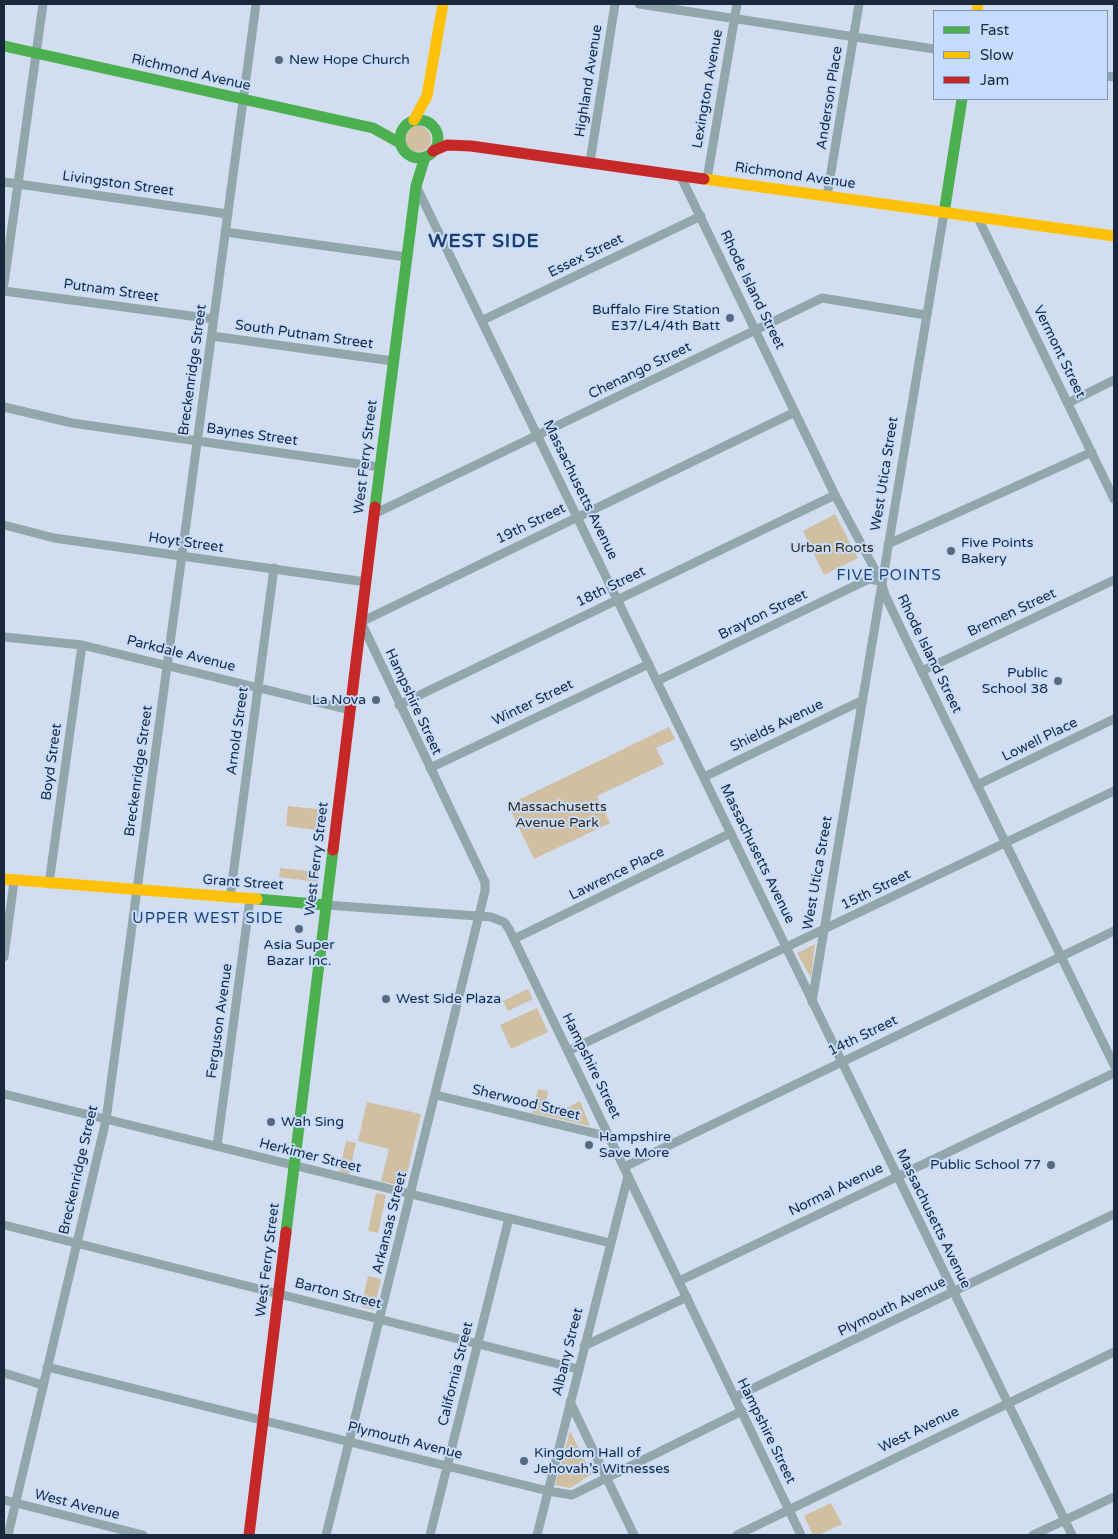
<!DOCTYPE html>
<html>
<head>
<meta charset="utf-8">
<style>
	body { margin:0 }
	#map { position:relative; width:1118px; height:1539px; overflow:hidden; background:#d2def0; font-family:"Varela Round",sans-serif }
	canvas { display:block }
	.frame { position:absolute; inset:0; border:5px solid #1a283d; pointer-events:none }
	.legend { position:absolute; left:933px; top:10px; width:175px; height:90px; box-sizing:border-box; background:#c5dcfd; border:1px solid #8194b0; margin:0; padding:6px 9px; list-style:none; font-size:15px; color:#1a283d }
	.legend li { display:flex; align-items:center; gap:10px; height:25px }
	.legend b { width:25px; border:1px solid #8194b0 }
</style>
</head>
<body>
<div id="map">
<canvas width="1118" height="1539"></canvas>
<div class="frame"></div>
<ul class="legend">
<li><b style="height:6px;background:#4caf50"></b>Fast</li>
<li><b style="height:6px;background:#ffc107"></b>Slow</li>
<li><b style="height:6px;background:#c62828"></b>Jam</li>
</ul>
</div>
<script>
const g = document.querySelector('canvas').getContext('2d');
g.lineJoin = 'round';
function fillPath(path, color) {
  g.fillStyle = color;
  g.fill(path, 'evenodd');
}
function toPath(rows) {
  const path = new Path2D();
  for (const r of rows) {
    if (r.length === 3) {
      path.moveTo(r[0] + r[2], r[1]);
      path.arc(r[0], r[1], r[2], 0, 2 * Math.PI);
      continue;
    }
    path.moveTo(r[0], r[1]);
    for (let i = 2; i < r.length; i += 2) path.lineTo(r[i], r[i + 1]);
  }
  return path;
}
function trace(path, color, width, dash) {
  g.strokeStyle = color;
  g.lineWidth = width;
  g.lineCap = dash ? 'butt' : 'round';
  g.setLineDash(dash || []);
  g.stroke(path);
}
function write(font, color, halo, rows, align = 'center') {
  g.font = font + ' "Varela Round",sans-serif';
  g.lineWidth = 4;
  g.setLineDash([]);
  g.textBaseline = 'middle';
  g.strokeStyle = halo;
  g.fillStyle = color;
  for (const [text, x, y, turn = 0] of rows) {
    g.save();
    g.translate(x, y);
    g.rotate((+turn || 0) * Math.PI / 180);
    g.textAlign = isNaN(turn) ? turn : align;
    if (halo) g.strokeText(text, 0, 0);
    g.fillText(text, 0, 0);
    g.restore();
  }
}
fillPath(toPath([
	[418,139,13],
	[835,514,858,558,824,575,803,531],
	[669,727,675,739,656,748,664,764,597,796,610,823,534,859,508,805],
	[288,806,325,810,323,831,286,826],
	[280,868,318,872,317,882,279,877],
	[815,944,811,978,797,953],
	[528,989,533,999,508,1011,503,1001],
	[537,1008,548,1032,511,1049,500,1025],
	[538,1089,548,1091,546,1104,552,1105,555,1114,580,1101,590,1126,532,1113],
	[367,1102,421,1114,404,1187,381,1181,389,1149,358,1141],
	[346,1141,356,1143,349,1175,339,1172],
	[376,1193,386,1195,378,1233,368,1231],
	[368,1276,381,1279,374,1310,361,1307],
	[570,1431,592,1474,570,1488,555,1485],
	[831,1503,842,1524,819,1535,813,1535,804,1516]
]), '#d0bfa1');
trace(toPath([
	[639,4,934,49],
	[1107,76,1114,77],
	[590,162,615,4],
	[680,175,835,495,881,581,885,595,904,635,1114,1065],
	[707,179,737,4],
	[4,182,228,214],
	[416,186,1072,1535],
	[827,196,859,4],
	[978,218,1114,499],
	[225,232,406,257],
	[4,284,43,4],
	[4,291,214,319],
	[483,320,701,216],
	[212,336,393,361],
	[1068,403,1114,380],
	[4,407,72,423,380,467],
	[374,514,822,298,926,315],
	[4,525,54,538,366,582],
	[888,544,1092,452],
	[4,637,82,645,350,710],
	[922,671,1114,580],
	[657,681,869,579,881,581],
	[399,705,835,495],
	[430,768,649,664],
	[704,777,863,700],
	[977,785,1114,719],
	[49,884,82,645],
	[230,898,274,568],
	[326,905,491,917,504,922,509,929,801,1535],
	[514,939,731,833],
	[4,957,14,881],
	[812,1002,944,213],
	[568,1051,1114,791],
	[4,1094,610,1243],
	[436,1095,610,1137],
	[217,1146,250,899],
	[624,1167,1114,931],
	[4,1225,578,1369],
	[679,1281,1114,1073],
	[584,1346,687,1297],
	[47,1367,548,1491,572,1495,742,1411],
	[4,1373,43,1385],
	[735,1397,1114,1214],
	[570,1402,634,1535],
	[4,1500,143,1535],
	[8,1535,106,1120,256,4],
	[326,1535,485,891,485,882,361,622,795,412],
	[430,1535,509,1218],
	[537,1535,628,1176],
	[737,1535,1114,1352],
	[1033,1535,1114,1497]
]), '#91a7ac', 9);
trace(toPath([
	[4,46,373,128,400,143],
	[419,139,19],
	[944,213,962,99],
	[375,507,416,186,425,157],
	[257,899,326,905],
	[286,1232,333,850]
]), '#4caf50', 11);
trace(toPath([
	[977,11,978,4],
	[414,120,427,96,443,4],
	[704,179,1114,236],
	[4,879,257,899]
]), '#ffc107', 11);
trace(toPath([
	[433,151,447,145,471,146,704,179],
	[333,850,375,507],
	[249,1535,286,1232]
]), '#c62828', 11);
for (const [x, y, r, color] of [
	[279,60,5,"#5a687c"],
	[730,318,5,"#5a687c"],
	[951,551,5,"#5a687c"],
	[1058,681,5,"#5a687c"],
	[376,700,5,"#5a687c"],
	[299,929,5,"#5a687c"],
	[386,999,5,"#5a687c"],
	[271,1122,5,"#5a687c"],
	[589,1145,5,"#5a687c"],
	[1051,1165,5,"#5a687c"],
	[524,1461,5,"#5a687c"]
]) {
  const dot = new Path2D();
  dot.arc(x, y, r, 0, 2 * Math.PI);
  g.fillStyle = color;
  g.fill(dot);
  trace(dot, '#c5dcfd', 2);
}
write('14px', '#1a283d', '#c5dcfd', [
	["New Hope Church",289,60],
	["Buffalo Fire Station",720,310,"right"],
	["E37/L4/4th Batt",720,326,"right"],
	["Five Points",961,543],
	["Bakery",961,559],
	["Public",1048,673,"right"],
	["School 38",1048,689,"right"],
	["La Nova",366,700,"right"],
	["Asia Super",299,945,"center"],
	["Bazar Inc.",299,961,"center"],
	["West Side Plaza",396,999],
	["Wah Sing",281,1122],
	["Hampshire",599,1137],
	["Save More",599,1153],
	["Public School 77",1041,1165,"right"],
	["Kingdom Hall of",534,1453],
	["Jehovah’s Witnesses",534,1469]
], 'left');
write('14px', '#1a283d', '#c5dcfd', [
	["Richmond Avenue",191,73,13],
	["Highland Avenue",589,81,-81],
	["Lexington Avenue",708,89,-80],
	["Anderson Place",830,98,-81],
	["Richmond Avenue",795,176,8],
	["Livingston Street",118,184,8],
	["Essex Street",586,256,-26],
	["Rhode Island Street",752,290,64],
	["Putnam Street",111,291,8],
	["South Putnam Street",304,335,8],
	["Vermont Street",1059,352,64],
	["Breckenridge Street",193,370,-82],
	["Chenango Street",640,371,-26],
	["Baynes Street",252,435,8],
	["West Ferry Street",366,457,-83],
	["West Utica Street",885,474,-81],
	["Massachusetts Avenue",580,490,64],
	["19th Street",531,524,-26],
	["Hoyt Street",186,543,8],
	["18th Street",611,587,-26],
	["Bremen Street",1012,613,-25],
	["Brayton Street",763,615,-26],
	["Parkdale Avenue",181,654,14],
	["Rhode Island Street",929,654,64],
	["Hampshire Street",413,702,65],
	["Winter Street",533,703,-26],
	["Shields Avenue",777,726,-26],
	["Arnold Street",238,731,-82],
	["Lowell Place",1040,740,-26],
	["Boyd Street",52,762,-82],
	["Breckenridge Street",139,771,-82],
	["Massachusetts Avenue",757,854,64],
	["West Ferry Street",317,859,-83],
	["West Utica Street",818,873,-80],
	["Lawrence Place",617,874,-26],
	["Grant Street",243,883,4],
	["15th Street",876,890,-26],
	["Ferguson Avenue",220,1021,-82],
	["14th Street",863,1036,-26],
	["Hampshire Street",591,1066,64],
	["Sherwood Street",526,1103,14],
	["Herkimer Street",310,1156,14],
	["Breckenridge Street",79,1170,-77],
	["Normal Avenue",836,1190,-26],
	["Massachusetts Avenue",933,1219,64],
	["Arkansas Street",390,1223,-76],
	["West Ferry Street",268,1260,-83],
	["Barton Street",338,1294,14],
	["Plymouth Avenue",892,1307,-26],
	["Albany Street",568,1352,-76],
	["California Street",456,1374,-76],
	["West Avenue",919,1430,-26],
	["Hampshire Street",766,1431,64],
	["Plymouth Avenue",405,1441,14],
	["West Avenue",77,1505,14]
]);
write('14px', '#382b17', '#c5dcfd', [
	["Urban Roots",832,548],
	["Massachusetts",557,807],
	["Avenue Park",557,823]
]);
g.letterSpacing = '1px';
write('15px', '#1f3e6c', '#c5dcfd', [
	["FIVE POINTS",889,576],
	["UPPER WEST SIDE",208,919]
]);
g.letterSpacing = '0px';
g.letterSpacing = '1px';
write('bold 19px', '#1f3e6c', '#c5dcfd', [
	["WEST SIDE",484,242]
]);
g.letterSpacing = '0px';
</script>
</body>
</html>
